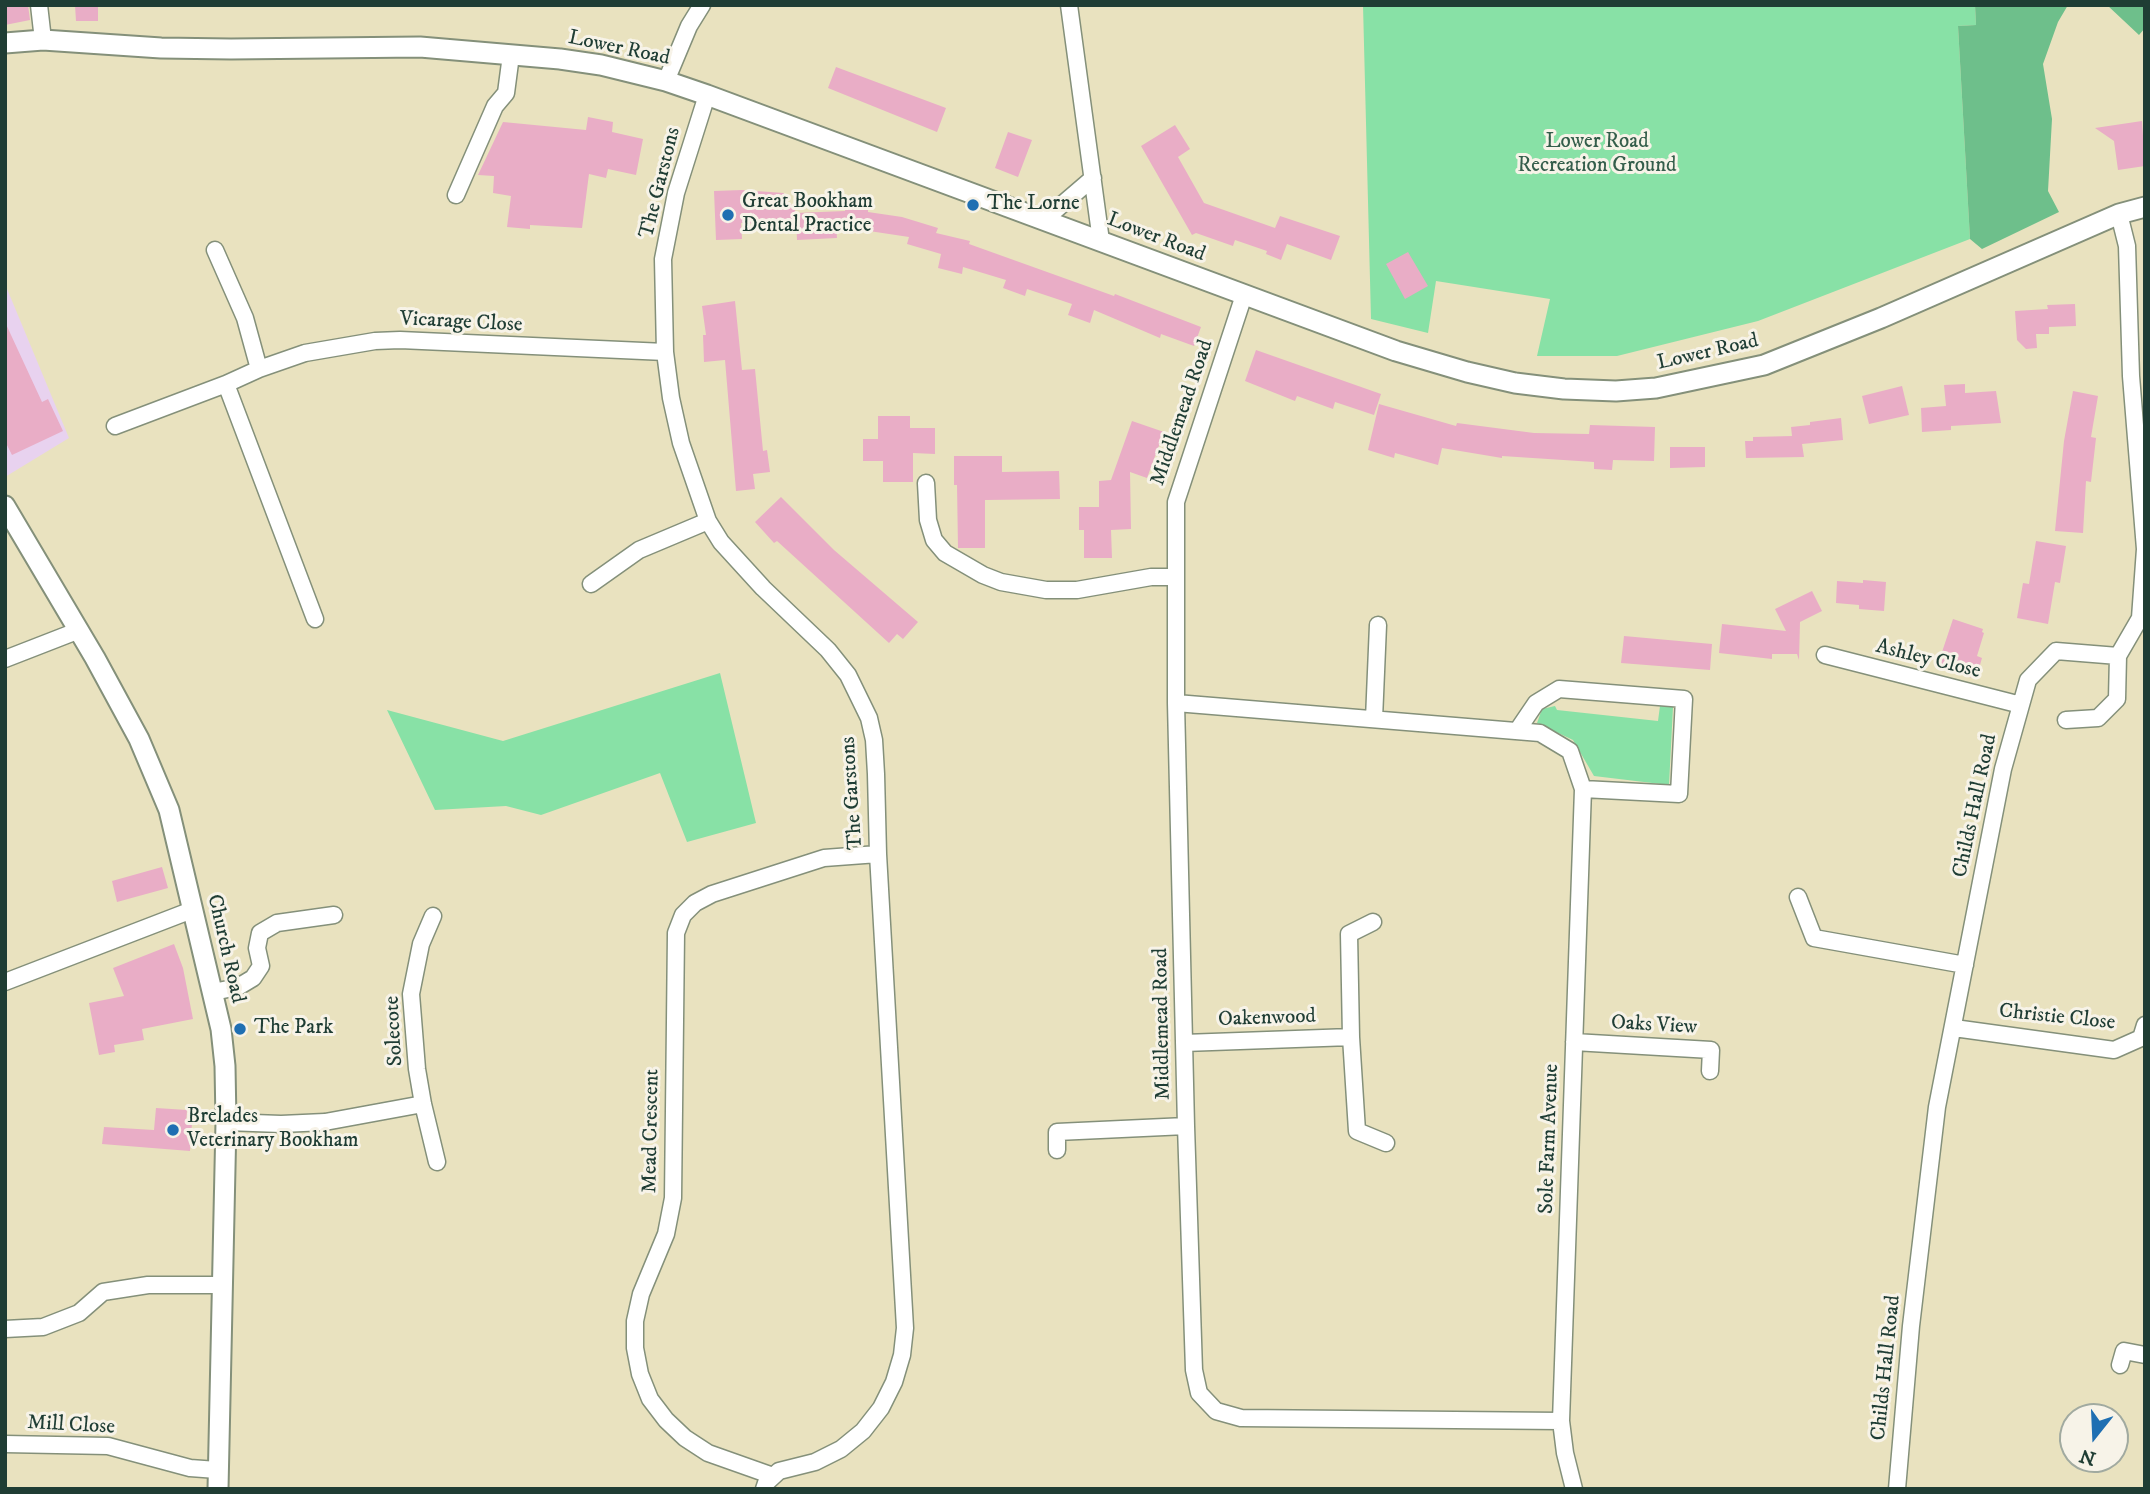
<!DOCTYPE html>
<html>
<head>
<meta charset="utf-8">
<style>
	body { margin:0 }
	#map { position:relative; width:2150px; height:1494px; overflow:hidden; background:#e9e2bf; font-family:"IM FELL DW Pica",serif }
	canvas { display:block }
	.frame { position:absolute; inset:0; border:7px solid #1f3d34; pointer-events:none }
	.north { position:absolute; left:2059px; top:1403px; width:70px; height:70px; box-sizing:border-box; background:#f7f3e8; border:2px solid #a1aaa0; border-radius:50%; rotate:198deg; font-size:19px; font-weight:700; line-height:28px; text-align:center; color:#1f3d34 }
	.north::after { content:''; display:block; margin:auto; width:24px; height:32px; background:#1f6fb2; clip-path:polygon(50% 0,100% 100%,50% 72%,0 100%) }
</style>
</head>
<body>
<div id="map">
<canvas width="2150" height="1494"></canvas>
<div class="frame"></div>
<div class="north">N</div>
</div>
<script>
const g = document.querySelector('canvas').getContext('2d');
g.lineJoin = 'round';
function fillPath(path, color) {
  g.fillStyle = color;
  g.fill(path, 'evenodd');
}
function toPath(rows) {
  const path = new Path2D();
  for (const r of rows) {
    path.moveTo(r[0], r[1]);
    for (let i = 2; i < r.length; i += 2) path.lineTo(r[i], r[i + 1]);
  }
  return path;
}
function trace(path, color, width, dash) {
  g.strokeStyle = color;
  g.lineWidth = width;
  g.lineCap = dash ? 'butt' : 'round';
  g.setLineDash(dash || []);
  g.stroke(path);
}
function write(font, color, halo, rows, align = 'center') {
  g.font = font + ' "IM FELL DW Pica",serif';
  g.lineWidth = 6;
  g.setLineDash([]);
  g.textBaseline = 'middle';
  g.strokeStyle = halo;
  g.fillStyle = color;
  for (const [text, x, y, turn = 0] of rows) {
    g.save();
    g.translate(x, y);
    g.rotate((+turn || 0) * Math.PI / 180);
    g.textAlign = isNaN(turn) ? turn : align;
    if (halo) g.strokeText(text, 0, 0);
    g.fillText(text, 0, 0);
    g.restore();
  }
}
fillPath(toPath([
	[5,284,69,438,5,477]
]), '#e8d2ef');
fillPath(toPath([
	[1363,5,1975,5,1976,25,1958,26,1970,239,1758,321,1617,356,1537,356,1550,299,1436,281,1428,333,1371,319],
	[720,673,756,823,687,842,660,773,541,815,506,806,435,810,387,710,503,741],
	[1555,706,1557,710,1658,721,1660,706,1673,707,1669,785,1594,776,1573,740,1537,723,1542,709]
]), '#88e1a6');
fillPath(toPath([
	[1975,5,2068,5,2058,22,2043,64,2052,119,2048,191,2059,212,1982,249,1970,239,1958,26,1976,25],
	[2107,5,2145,5,2145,28,2139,35]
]), '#6ebf8b');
fillPath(toPath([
	[5,5,28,5,30,20,5,25],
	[75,5,98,5,98,21,76,21],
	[836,67,946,108,937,132,828,88],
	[588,117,613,122,612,132,643,139,636,175,608,169,606,178,589,174,582,228,530,225,530,229,507,227,511,196,493,193,494,176,478,175,503,122,586,130],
	[2142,121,2145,166,2118,170,2114,141,2095,128],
	[1175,125,1190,149,1178,157,1204,203,1275,228,1280,216,1340,236,1331,260,1287,244,1281,260,1266,254,1267,251,1235,240,1233,246,1196,233,1192,235,1141,146],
	[1008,132,1032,140,1018,177,995,168],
	[742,190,784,193,784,203,796,205,793,226,741,223,742,239,716,240,714,191],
	[846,205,868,209,868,212,902,217,938,228,936,233,970,241,969,244,1114,296,1115,294,1201,327,1194,346,1161,334,1160,338,1094,310,1090,323,1068,315,1072,304,1027,289,1025,296,1003,288,1006,280,963,267,962,274,938,268,941,254,907,244,909,237,836,226,837,238,797,240,796,213,845,211],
	[1408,252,1428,286,1405,299,1386,264],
	[735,301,742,370,755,369,763,451,767,450,770,472,753,474,755,489,736,491,725,360,704,362,703,335,706,335,702,306],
	[2075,304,2076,326,2049,327,2049,334,2036,334,2037,348,2026,349,2017,340,2015,311,2048,309,2047,305],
	[5,322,42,402,48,399,63,431,12,455,5,441],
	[1256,350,1381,394,1374,415,1335,402,1333,409,1297,396,1295,401,1245,381],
	[1965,384,1965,393,1996,391,2001,423,1951,426,1951,430,1922,432,1921,408,1946,406,1944,385],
	[1902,386,1909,415,1869,424,1862,396],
	[2073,391,2098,396,2091,437,2096,438,2091,482,2086,481,2083,533,2055,531,2064,441],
	[1379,404,1456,426,1457,423,1534,433,1589,434,1590,425,1655,427,1654,461,1613,460,1612,470,1594,469,1594,462,1502,456,1502,458,1442,448,1438,465,1395,453,1394,458,1368,450],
	[878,416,910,416,910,428,935,428,935,454,913,453,913,482,883,482,883,461,863,461,863,439,878,439],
	[1841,418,1843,440,1802,444,1804,457,1746,458,1745,441,1753,441,1753,437,1792,436,1791,427,1810,425,1810,422],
	[1132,421,1164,432,1147,478,1130,472,1131,529,1111,530,1112,558,1084,558,1084,530,1079,530,1079,507,1099,507,1099,481,1111,480],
	[1670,447,1705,447,1705,467,1670,468],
	[954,456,1002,456,1002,472,1059,471,1060,499,985,500,985,548,958,548,957,485,954,485],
	[781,497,834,550,918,622,903,639,897,634,889,643,777,541,774,543,755,522],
	[2036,541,2066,546,2060,583,2055,582,2048,624,2017,618,2023,583,2029,584],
	[1863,580,1886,582,1884,611,1859,609,1859,605,1836,603,1837,581,1863,583],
	[1812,591,1822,611,1800,622,1799,660,1797,654,1772,654,1772,659,1719,653,1722,624,1786,631,1775,609],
	[1953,619,1983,629,1982,632,1984,633,1977,656,1982,658,1976,679,1937,667],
	[1624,636,1712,644,1710,670,1621,663],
	[162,867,168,888,117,902,112,881],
	[174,944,183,968,193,1019,142,1029,144,1040,114,1045,115,1052,99,1055,89,1003,124,996,113,968],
	[156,1108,187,1110,186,1123,192,1123,190,1151,102,1144,104,1127,154,1130]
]), '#e9adc6');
const minor = toPath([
	[39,5,43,40],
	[1069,5,1101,241],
	[666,81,689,26,702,5],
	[707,95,676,193,663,259,665,352,671,398,681,443,708,521,721,542,763,588,828,650,848,675,869,718,874,740,876,774,878,854,905,1328,902,1355,894,1382,881,1408,863,1431,841,1449,815,1462,779,1471,766,1483,764,1489],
	[456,195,495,106,506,93,511,55],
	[1044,220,1093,178],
	[215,250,245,318,259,369],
	[1244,295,1176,502,1176,703,1186,1126,1194,1370,1199,1393,1216,1411,1241,1418,1561,1421],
	[115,426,226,384],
	[926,483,928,520,934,540,945,553,983,575,1001,582,1046,590,1077,590,1151,577,1174,577],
	[591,584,639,550,708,521],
	[315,619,226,384,259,369,305,353,375,341,400,340,665,352],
	[1825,655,2021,705],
	[5,659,77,631],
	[1176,703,1540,733,1570,751,1583,789,1561,1421,1565,1453,1574,1489],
	[1374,719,1378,625],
	[2066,720,2098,718,2117,699,2118,656],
	[1517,731,1536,703,1559,689,1684,699,1679,794,1583,789],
	[1798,897,1814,938,1965,965],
	[433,916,421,944,411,994,417,1069,423,1104,437,1162],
	[5,982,192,910],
	[213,992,238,987,253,978,261,966,257,948,260,933,277,923,334,915],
	[1954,1028,2114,1050,2141,1038,2145,1025],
	[1351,1037,1349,934,1373,922],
	[1574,1042,1711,1050,1710,1071],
	[1184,1043,1351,1037,1357,1131,1386,1143],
	[226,1122,281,1124,325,1122,423,1104],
	[1057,1150,1057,1132,1186,1126],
	[5,1329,43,1327,79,1313,103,1292,148,1285,221,1285],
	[2120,1365,2124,1351,2145,1355],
	[5,1444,108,1446,190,1468,217,1470],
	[773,1476,708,1453,685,1438,666,1420,650,1399,640,1374,635,1348,635,1321,641,1294,666,1234,673,1198,676,933,683,915,695,903,712,894,824,858,878,854],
	[1897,1489,1911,1326,1937,1107,2003,769,2028,680,2056,651,2118,656,2140,618,2145,549,2131,376,2127,246,2119,214]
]);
const tertiary = toPath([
	[5,43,43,40,161,48,231,49,420,47,560,59,601,65,666,81,707,95,1396,351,1467,372,1515,383,1564,389,1616,391,1656,388,1764,365,1881,318,2119,214,2145,207],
	[5,506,95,658,139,739,169,810,221,1029,225,1066,226,1122,218,1489]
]);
trace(minor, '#84907a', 19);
trace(tertiary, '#84907a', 23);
trace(minor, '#fff', 16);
trace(tertiary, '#fff', 19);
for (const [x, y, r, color] of [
	[973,205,7,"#1f6fb2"],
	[728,215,7,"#1f6fb2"],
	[240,1029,7,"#1f6fb2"],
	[173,1130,7,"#1f6fb2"]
]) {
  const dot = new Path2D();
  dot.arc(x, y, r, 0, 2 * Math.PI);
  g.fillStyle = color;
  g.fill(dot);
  trace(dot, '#f7f3e8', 2.5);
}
write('21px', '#1f3d34', '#f7f3e8', [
	["Lower Road",619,49,12],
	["The Garstons",661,183,-76],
	["Lower Road",1156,238,21],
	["Vicarage Close",461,323,3],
	["Lower Road",1708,353,-13],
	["Middlemead Road",1183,413,-71],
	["Ashley Close",1928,660,14],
	["The Garstons",853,793,-94],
	["Childs Hall Road",1976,806,-78],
	["Church Road",225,949,77],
	["Christie Close",2057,1018,6],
	["Oakenwood",1267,1019,-2],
	["Middlemead Road",1163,1024,-91],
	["Oaks View",1654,1026,3],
	["Solecote",395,1031,-93],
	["Mead Crescent",652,1131,-89],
	["Sole Farm Avenue",1550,1139,-88],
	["Childs Hall Road",1887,1368,-84],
	["Mill Close",71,1426,3]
]);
write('21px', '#345e4b', '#f7f3e8', [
	["Lower Road",1597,143],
	["Recreation Ground",1597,167]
]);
write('21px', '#1f3d34', '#f7f3e8', [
	["Great Bookham",742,203],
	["Dental Practice",742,227],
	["The Lorne",987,205],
	["The Park",254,1029],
	["Brelades",187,1118],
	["Veterinary Bookham",187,1142]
], 'left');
</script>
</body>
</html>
